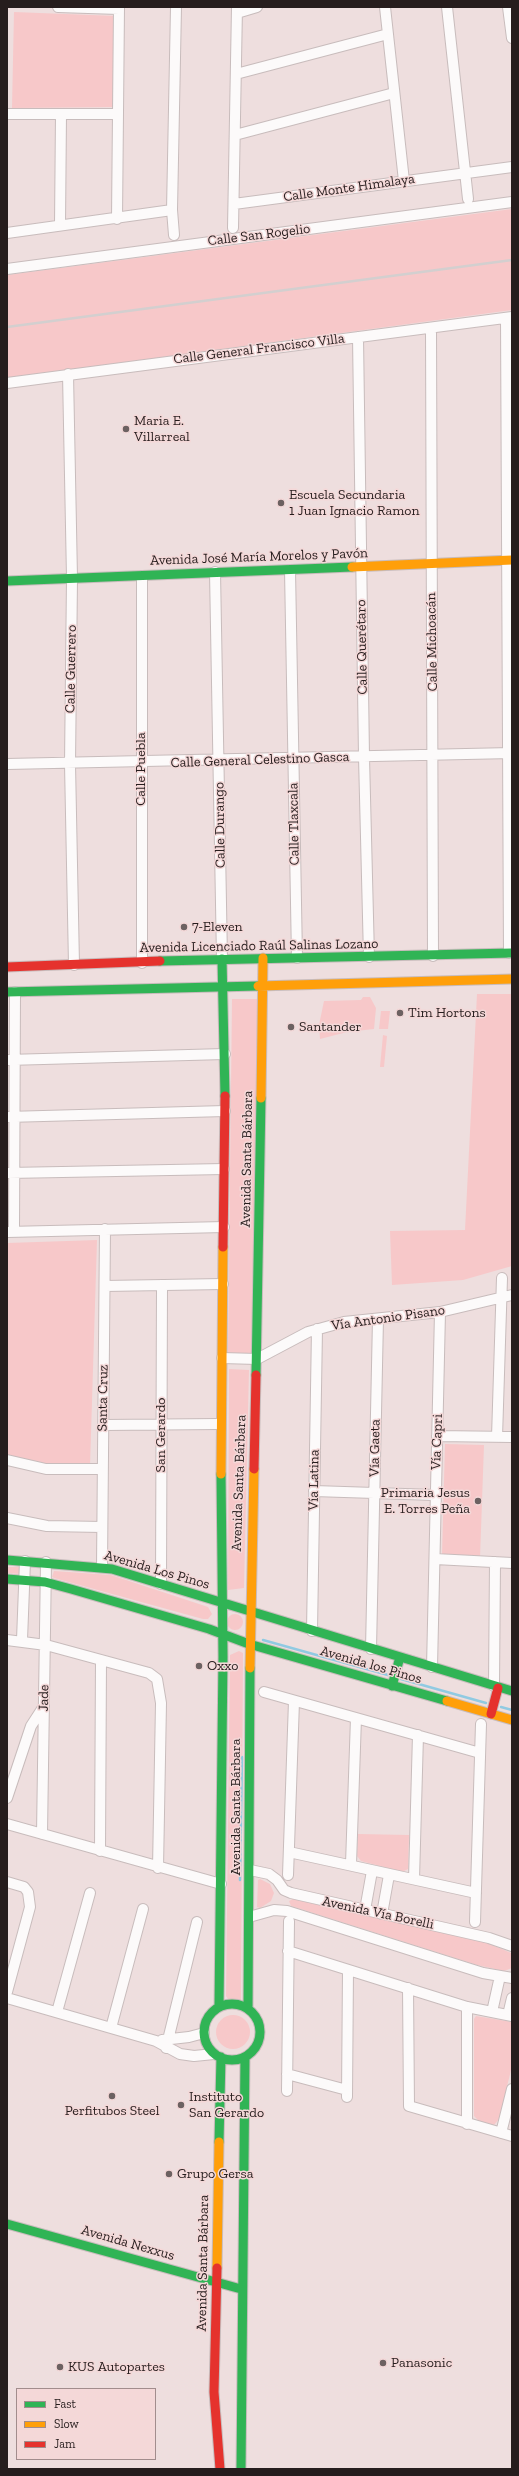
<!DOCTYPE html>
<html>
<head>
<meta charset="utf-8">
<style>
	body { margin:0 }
	#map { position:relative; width:519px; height:2476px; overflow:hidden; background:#eedede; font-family:"Zilla Slab",serif }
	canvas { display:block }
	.frame { position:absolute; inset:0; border:8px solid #261d1d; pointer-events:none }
	.legend { position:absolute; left:16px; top:2388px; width:140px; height:72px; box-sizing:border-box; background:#f4d8d8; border:1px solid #a28d8d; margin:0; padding:5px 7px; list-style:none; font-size:12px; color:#261d1d }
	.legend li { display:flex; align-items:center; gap:8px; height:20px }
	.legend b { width:20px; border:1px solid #a28d8d }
</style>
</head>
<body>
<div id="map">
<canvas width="519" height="2476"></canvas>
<div class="frame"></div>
<ul class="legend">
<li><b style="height:5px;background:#30b455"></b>Fast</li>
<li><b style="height:5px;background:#ff9f0a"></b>Slow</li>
<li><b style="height:5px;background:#e5322d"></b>Jam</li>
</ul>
</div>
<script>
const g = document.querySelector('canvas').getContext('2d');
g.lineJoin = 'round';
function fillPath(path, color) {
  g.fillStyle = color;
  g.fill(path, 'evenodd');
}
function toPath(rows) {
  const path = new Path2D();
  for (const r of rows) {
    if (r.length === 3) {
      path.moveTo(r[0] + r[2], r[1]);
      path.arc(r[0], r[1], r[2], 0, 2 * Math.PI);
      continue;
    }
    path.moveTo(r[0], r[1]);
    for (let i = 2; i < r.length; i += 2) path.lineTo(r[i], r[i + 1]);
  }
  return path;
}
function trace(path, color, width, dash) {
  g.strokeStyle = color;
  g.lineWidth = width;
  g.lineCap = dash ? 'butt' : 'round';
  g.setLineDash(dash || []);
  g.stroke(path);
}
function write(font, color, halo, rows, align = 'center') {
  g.font = font + ' "Zilla Slab",serif';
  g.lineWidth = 3;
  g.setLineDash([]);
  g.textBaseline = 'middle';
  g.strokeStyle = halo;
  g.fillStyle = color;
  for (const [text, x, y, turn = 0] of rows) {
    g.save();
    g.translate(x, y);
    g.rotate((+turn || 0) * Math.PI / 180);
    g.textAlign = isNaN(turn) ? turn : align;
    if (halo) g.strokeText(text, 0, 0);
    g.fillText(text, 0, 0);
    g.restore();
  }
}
fillPath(toPath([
	[14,12,116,16,113,107,12,108],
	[512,209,512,310,7,378,7,275],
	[477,994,512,994,512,1266,463,1280,392,1285,390,1231,465,1230],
	[363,997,370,997,376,1008,374,1029,347,1032,320,1039,319,1025,324,1001,361,1000],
	[232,999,258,999,252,1354,228,1353],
	[381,1011,390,1011,388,1029,379,1029],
	[383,1035,387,1036,384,1067,380,1067],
	[97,1240,90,1466,36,1465,7,1456,7,1243],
	[229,1369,249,1370,244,1588,228,1590],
	[445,1444,484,1445,480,1558,442,1556],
	[7,1567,20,1567,20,1574,7,1573],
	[54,1571,111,1575,208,1607,212,1614,208,1619,203,1619,54,1578,52,1577],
	[235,1622,8],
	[239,1651,243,1653,241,2000,228,1999,226,1996,230,1655],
	[358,1834,409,1835,408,1869,402,1872,361,1861,357,1856],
	[260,1879,270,1884,274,1893,271,1901,260,1908,257,1907,258,1880],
	[293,1899,483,1941,511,1953,512,1968,504,1971,477,1965,291,1906,289,1901],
	[233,2032,17],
	[476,2016,512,2022,512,2066,499,2119,494,2125,479,2121,474,2116,474,2019]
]), '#f7c8c9');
trace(toPath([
	[263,1640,388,1675],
	[401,1679,486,1703],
	[501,1707,512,1710],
	[240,1880,242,1757]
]), '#90cae2', 2.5);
const street = toPath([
	[58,7,119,9],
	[385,7,404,181],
	[447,7,468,199],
	[508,7,512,38],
	[237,13,257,7],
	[236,74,388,34],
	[7,114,117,114],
	[235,135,394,93],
	[234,204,512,167],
	[117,219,119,7],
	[60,225,61,114],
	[233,228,237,7],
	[7,233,172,210],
	[174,235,172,210,176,7],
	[7,269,512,202],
	[506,318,509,953],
	[431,328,433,956],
	[358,337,364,757,369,957],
	[68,374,72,578,70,764,74,965],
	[7,383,512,317],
	[290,570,297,958],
	[215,572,222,959],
	[142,576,142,963],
	[7,764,512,753],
	[7,1060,225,1054],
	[7,1117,225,1111],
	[8,1173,224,1169],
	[14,1231,15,992],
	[7,1232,224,1227],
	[105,1286,223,1284],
	[222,1358,257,1359,308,1332,344,1322,440,1312,512,1295],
	[103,1425,220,1424],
	[437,1436,512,1437],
	[497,1437,502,1278],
	[7,1460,46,1469,102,1469],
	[314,1491,435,1495],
	[7,1518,47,1526,102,1527],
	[435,1559,512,1563],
	[102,1567,105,1229],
	[161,1584,162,1285],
	[312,1631,317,1329],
	[7,1640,46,1645,149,1673,157,1679,161,1703,158,1868],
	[22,1640,25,1561],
	[371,1649,378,1319],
	[432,1667,440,1312],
	[494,1686,495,1562],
	[264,1692,480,1753],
	[7,1798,31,1726,44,1706],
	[7,1824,221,1884],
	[42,1834,46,1562],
	[100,1851,101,1660],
	[289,1852,476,1893],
	[351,1864,356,1718],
	[250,1870,269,1874,277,1880,284,1890,291,1893,489,1938,512,1946],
	[288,1875,294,1701],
	[414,1879,418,1735],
	[7,1882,24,1887,28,1892,30,1907,7,1992],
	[365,1910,372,1871],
	[382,1914,389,1875],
	[249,1917,274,1910,287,1911,483,1973,512,1978],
	[475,1922,481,1724],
	[288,1951,467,2007,512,2016],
	[408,1988,409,2106,512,2136],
	[7,1998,156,2041,180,2054,194,2056,214,2054],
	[467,2007,467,2124],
	[57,2012,90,1893],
	[492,2012,500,1976],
	[508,2015,512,1998],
	[111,2028,143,1909],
	[162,2040,189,2037,204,2033],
	[166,2048,197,1922],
	[287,2074,347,2090],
	[287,2091,289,1921],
	[347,2097,348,1970],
	[501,2133,512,2089]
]);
const fast = toPath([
	[7,581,352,567],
	[222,959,225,1096],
	[160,961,512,953],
	[7,992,258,986],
	[256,1375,261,1098],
	[7,1560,112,1569,512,1691],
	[7,1579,45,1582,71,1589,209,1629,249,1644,447,1701],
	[392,1686,400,1657],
	[232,2032,28],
	[219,2006,223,1657,221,1474],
	[248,2008,250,1668],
	[219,2142,221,2057],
	[7,2224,241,2289],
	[241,2469,245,2057]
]);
const slow = toPath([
	[352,567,512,560],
	[258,986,512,979],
	[261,1098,263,958],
	[221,1474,223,1247],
	[250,1668,254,1469],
	[447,1701,512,1720],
	[217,2268,219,2142]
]);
const jam = toPath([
	[7,967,160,961],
	[223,1247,225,1096],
	[254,1469,256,1375],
	[491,1714,498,1688],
	[217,2268,214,2392,220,2469]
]);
trace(street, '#c8bcbc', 12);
trace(fast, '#c8bcbc', 11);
trace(slow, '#c8bcbc', 11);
trace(jam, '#c8bcbc', 11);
trace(street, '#fcfafa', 10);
trace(fast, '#30b455', 9);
trace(slow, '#ff9f0a', 9);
trace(jam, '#e5322d', 9);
trace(toPath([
	[7,327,512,260]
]), '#d3cfcf', 2.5);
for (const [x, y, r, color] of [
	[126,429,4,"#6c6161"],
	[281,503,4,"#6c6161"],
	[184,927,4,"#6c6161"],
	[400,1013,4,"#6c6161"],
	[291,1027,4,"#6c6161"],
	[478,1501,4,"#6c6161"],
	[199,1666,4,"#6c6161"],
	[112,2096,4,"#6c6161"],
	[181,2105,4,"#6c6161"],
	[169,2174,4,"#6c6161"],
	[383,2363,4,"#6c6161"],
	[60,2367,4,"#6c6161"]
]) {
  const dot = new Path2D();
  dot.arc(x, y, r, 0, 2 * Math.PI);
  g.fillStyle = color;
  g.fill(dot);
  trace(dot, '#f4d8d8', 1.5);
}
write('14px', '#261d1d', '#f4d8d8', [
	["Calle Monte Himalaya",349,188,-8],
	["Calle San Rogelio",259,235,-7],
	["Calle General Francisco Villa",259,349,-7],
	["Avenida José María Morelos y Pavón",259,557,-2],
	["Calle Michoacán",432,642,-91],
	["Calle Querétaro",362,647,-91],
	["Calle Guerrero",71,669,-89],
	["Calle General Celestino Gasca",260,760,-2],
	["Calle Puebla",141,769,-90],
	["Calle Tlaxcala",294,824,-91],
	["Calle Durango",220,825,-91],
	["Avenida Licenciado Raúl Salinas Lozano",259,946,-1],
	["Avenida Santa Bárbara",247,1159,-89],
	["Vía Antonio Pisano",388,1318,-8],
	["Santa Cruz",103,1398,-89],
	["San Gerardo",161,1435,-90],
	["Vía Capri",437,1442,-88],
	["Vía Gaeta",375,1448,-89],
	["Vía Latina",314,1480,-89],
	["Avenida Santa Bárbara",239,1483,-88],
	["Avenida Los Pinos",157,1570,16],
	["Avenida los Pinos",371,1665,16],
	["Jade",44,1698,-89],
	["Avenida Santa Bárbara",236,1807,-90],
	["Avenida Vía Borelli",378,1913,12],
	["Avenida Nexxus",128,2243,16],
	["Avenida Santa Bárbara",203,2263,-89]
]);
write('14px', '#261d1d', '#f4d8d8', [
	["Maria E.",134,421],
	["Villarreal",134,437],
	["Escuela Secundaria",289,495],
	["1 Juan Ignacio Ramon",289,511],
	["7-Eleven",192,927],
	["Tim Hortons",408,1013],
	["Santander",299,1027],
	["Primaria Jesus",470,1493,"right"],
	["E. Torres Peña",470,1509,"right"],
	["Oxxo",207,1666],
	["Instituto",189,2097],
	["San Gerardo",189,2113],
	["Perfitubos Steel",112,2111,"center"],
	["Grupo Gersa",177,2174],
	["Panasonic",391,2363],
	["KUS Autopartes",68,2367]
], 'left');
</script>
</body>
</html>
